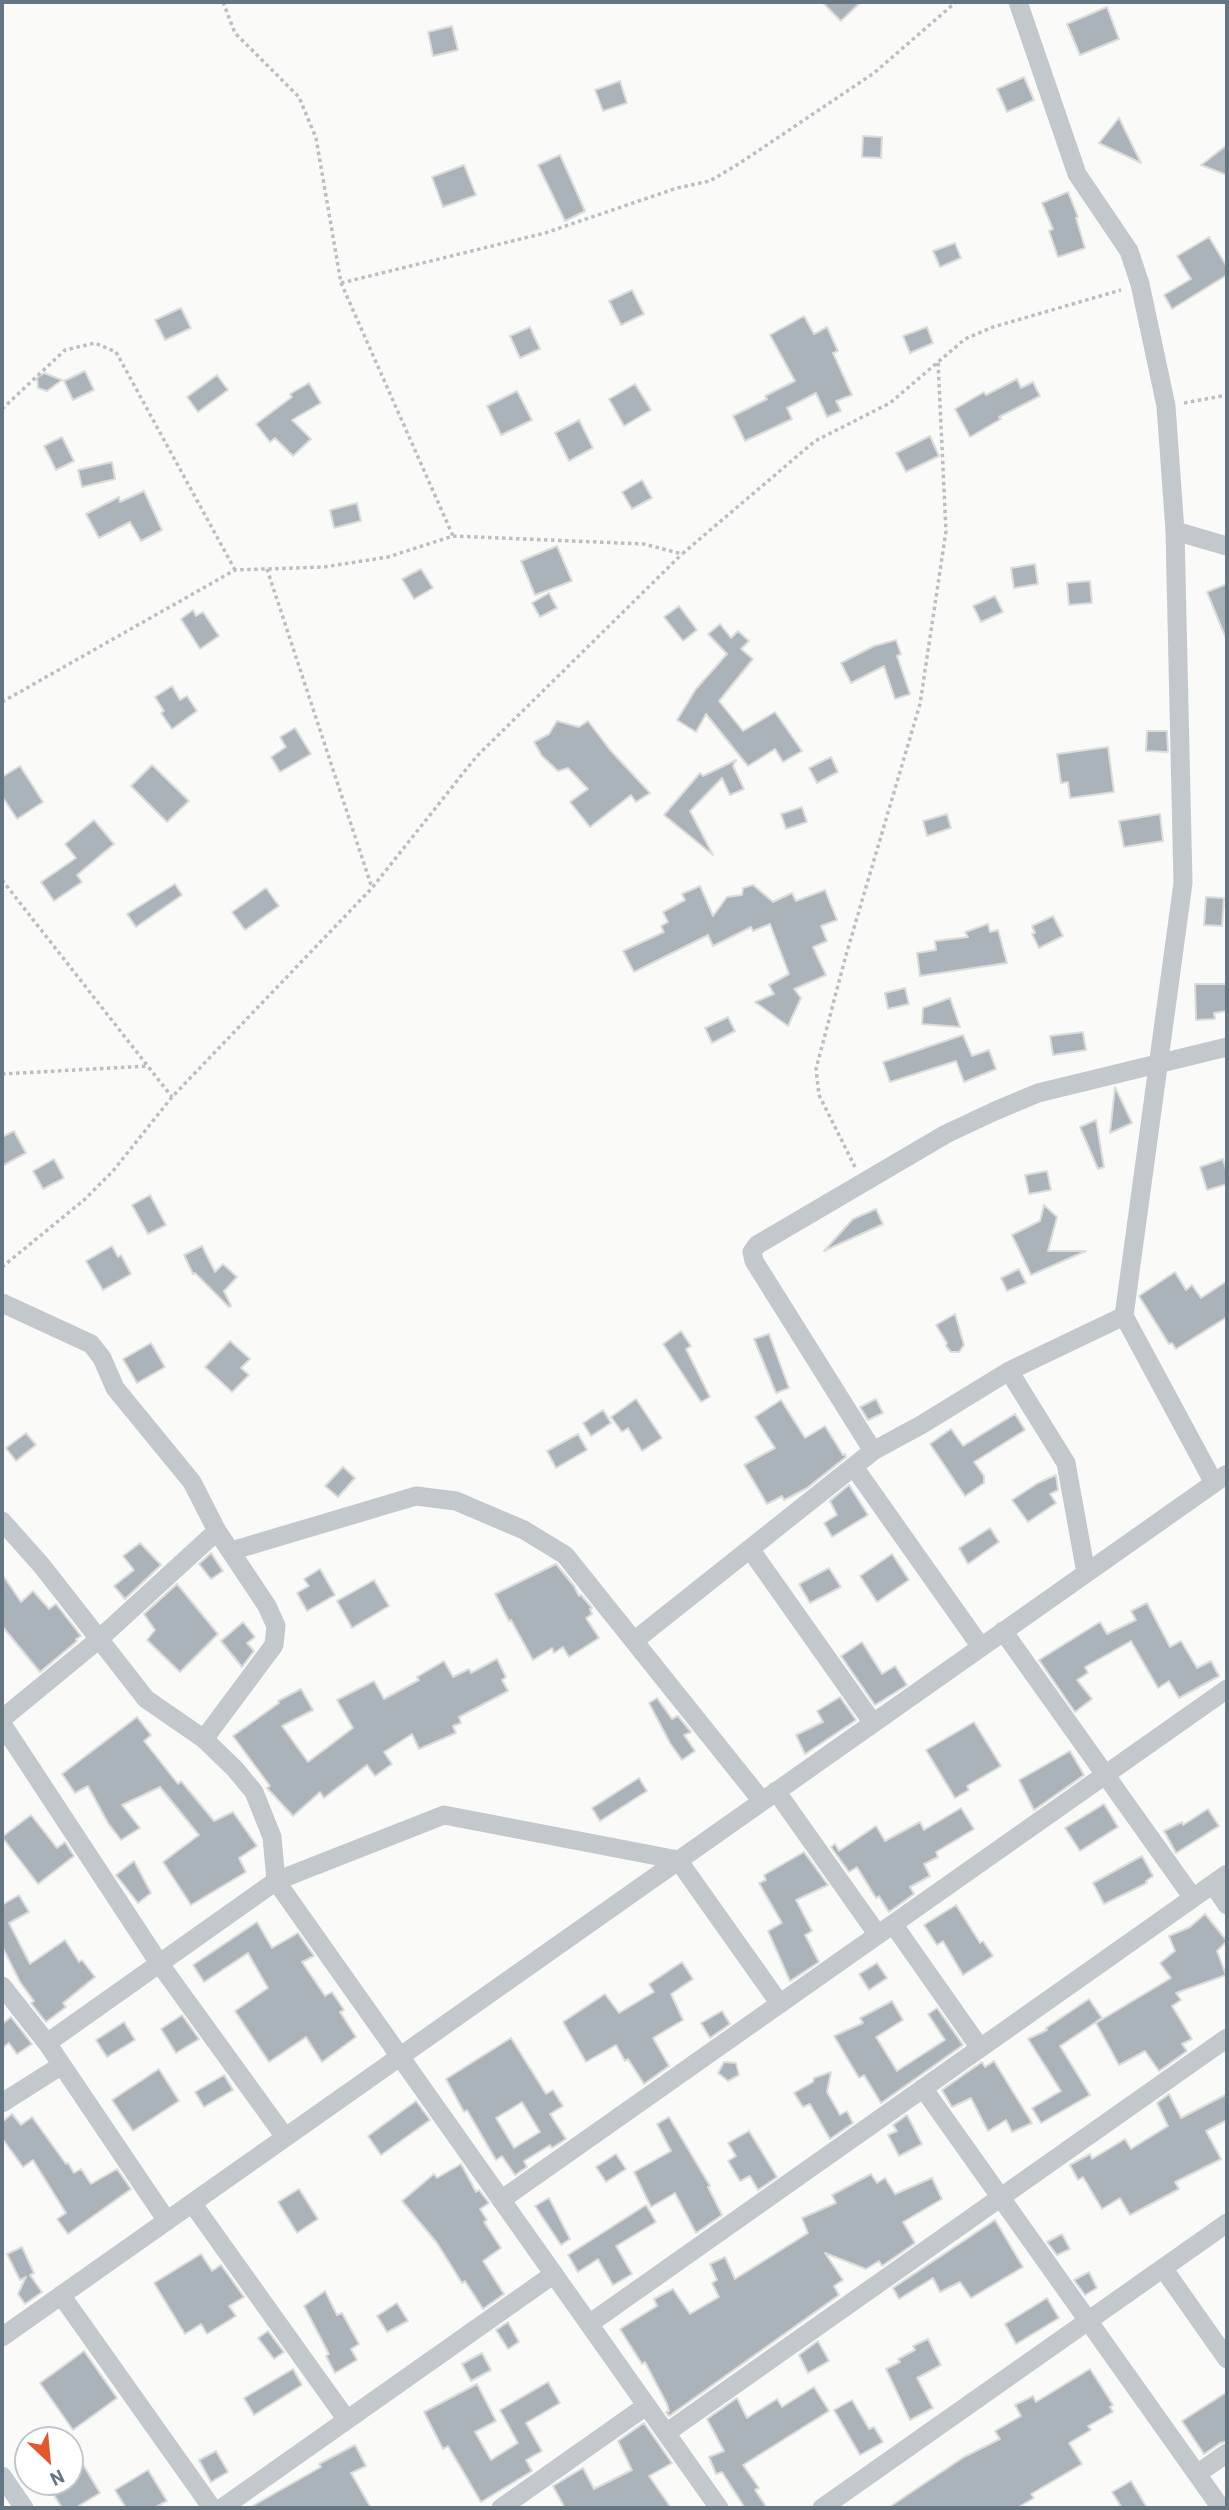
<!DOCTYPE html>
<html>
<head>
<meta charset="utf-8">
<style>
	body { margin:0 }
	#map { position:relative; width:1229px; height:2510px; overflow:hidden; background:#fafaf8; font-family:Barlow,sans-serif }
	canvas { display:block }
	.frame { position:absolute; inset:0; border:4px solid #657683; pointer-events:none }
	.north { position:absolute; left:14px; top:2426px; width:70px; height:70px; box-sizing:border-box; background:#fff; border:2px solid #c1c8cd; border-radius:50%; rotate:154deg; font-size:19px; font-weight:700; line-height:28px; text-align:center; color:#657683 }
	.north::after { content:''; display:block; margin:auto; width:24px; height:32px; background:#e4572e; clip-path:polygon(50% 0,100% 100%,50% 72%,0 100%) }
</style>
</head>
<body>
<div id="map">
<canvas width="1229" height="2510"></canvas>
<div class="frame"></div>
<div class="north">N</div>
</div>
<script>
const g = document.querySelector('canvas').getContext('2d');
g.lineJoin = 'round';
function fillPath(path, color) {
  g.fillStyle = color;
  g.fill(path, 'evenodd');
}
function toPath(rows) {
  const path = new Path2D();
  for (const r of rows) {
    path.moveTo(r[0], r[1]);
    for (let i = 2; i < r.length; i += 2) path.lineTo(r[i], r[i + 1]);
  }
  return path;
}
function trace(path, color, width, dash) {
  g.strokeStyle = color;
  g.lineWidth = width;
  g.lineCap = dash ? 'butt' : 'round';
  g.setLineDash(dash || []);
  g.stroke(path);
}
const building = toPath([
	[822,2,861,2,841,21,822,2],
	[1107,7,1119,39,1080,55,1067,24,1107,7],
	[452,26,458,50,433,56,428,32,452,26],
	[1024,77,1034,100,1007,112,997,89,1024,77],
	[620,81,627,103,603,111,595,90,620,81],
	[1119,118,1141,163,1099,143,1119,118],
	[863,136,882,137,881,158,862,157,863,136],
	[1227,145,1227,175,1201,165,1227,145],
	[560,155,585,211,565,221,538,165,560,155],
	[464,165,476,195,443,207,432,177,464,165],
	[1068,192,1078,217,1076,218,1085,248,1058,257,1049,231,1053,229,1042,203,1068,192],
	[1209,237,1227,267,1227,275,1172,309,1164,295,1191,279,1177,256,1209,237],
	[955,243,961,258,940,267,933,251,955,243],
	[632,290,644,314,621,325,609,301,632,290],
	[181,308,191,328,165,340,155,320,181,308],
	[804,316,814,334,827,327,838,351,833,353,852,395,836,401,841,411,827,417,816,393,787,408,792,419,745,441,733,416,767,399,765,396,795,381,770,335,804,316],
	[530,327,540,349,520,358,510,336,530,327],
	[927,327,933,343,910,353,903,336,927,327],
	[85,371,94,390,73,400,64,381,85,371],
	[44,373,62,380,47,391,38,388,37,378,44,373],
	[217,375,228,390,198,412,187,397,217,375],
	[1017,379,1021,388,1033,382,1040,396,999,417,1001,419,970,437,955,409,984,392,986,395,1017,379],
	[309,383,321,403,292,420,311,439,293,456,275,438,270,442,256,424,292,397,290,394,309,383],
	[635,384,651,410,624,426,609,399,635,384],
	[517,391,532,420,501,435,487,406,517,391],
	[579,420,593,448,569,461,555,433,579,420],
	[930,436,939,456,906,472,896,453,930,436],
	[62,437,74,461,56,470,44,446,62,437],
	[112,462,115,479,82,487,78,470,112,462],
	[642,480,652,498,632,509,622,492,642,480],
	[144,491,162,530,141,541,130,522,99,538,86,514,119,497,120,502,144,491],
	[357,503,361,521,334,528,330,510,357,503],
	[557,546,572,581,535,595,521,561,557,546],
	[1035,564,1038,584,1014,588,1011,568,1035,564],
	[421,569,433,588,414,599,402,579,421,569],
	[1090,581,1092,603,1069,605,1067,583,1090,581],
	[1227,584,1227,641,1207,592,1227,584],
	[549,593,557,608,540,617,532,603,549,593],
	[995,596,1003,612,981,622,973,606,995,596],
	[679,606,697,630,683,641,664,617,679,606],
	[193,610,196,616,203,612,219,636,200,649,181,619,193,610],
	[720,624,731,638,738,631,749,641,741,649,753,659,719,701,743,731,775,712,802,751,783,762,775,749,748,766,706,714,696,732,677,720,696,689,727,654,708,634,720,624],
	[896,640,901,654,897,656,910,694,895,699,884,666,851,683,841,663,874,646,896,640],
	[172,686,180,700,187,696,197,711,172,729,161,713,164,711,155,697,172,686],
	[557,721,579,727,588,721,610,750,650,793,636,802,631,795,590,827,570,802,588,789,568,768,558,771,542,756,534,742,549,734,557,721],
	[295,728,311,754,280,772,271,757,286,747,280,737,295,728],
	[1147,731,1167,731,1168,752,1146,751,1147,731],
	[1108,747,1114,792,1070,798,1068,782,1061,783,1057,754,1108,747],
	[831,757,838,772,817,783,809,768,831,757],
	[736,760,733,766,744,789,730,795,722,778,690,811,713,855,664,815,700,773,703,776,736,760],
	[152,765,189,801,167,822,131,786,152,765],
	[20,766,43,802,17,819,2,796,2,777,20,766],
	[802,807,807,822,786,829,781,814,802,807],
	[947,814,951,828,927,836,923,821,947,814],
	[1160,814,1163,841,1124,847,1119,821,1160,814],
	[94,820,114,844,77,875,82,882,54,901,41,882,76,858,65,844,94,820],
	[175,884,182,895,136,927,127,914,175,884],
	[753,885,773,902,792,893,796,901,825,890,837,920,821,926,827,941,813,947,826,975,794,989,801,998,788,1026,755,1002,774,994,769,985,789,974,770,924,753,931,751,927,713,946,708,935,634,972,623,951,664,932,661,926,668,922,663,912,685,900,682,894,700,886,713,916,727,897,742,895,743,888,753,885],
	[266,888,279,906,245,930,232,912,266,888],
	[1206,897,1224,898,1222,926,1204,925,1206,897],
	[1053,916,1063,936,1039,948,1032,934,1035,933,1032,926,1053,916],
	[988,924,990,932,998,930,1007,963,920,976,917,953,936,950,935,941,968,937,965,932,988,924],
	[1195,984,1227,984,1227,1011,1214,1013,1215,1019,1196,1020,1195,984],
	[905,988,909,1004,888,1009,885,993,905,988],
	[950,998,960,1027,922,1024,923,1008,950,998],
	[728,1017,735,1031,712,1043,705,1028,728,1017],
	[1083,1032,1086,1050,1053,1055,1050,1036,1083,1032],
	[963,1035,972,1056,989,1050,996,1069,964,1082,956,1061,890,1082,883,1062,963,1035],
	[1115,1087,1132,1123,1110,1133,1115,1087],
	[1096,1120,1104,1167,1098,1169,1080,1127,1096,1120],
	[14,1131,26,1153,2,1166,2,1137,14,1131],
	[54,1159,64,1178,43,1189,33,1171,54,1159],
	[1223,1159,1227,1173,1227,1184,1207,1190,1200,1167,1223,1159],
	[1047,1171,1051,1190,1029,1194,1025,1175,1047,1171],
	[150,1195,166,1225,148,1234,132,1205,150,1195],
	[1044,1205,1057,1217,1048,1251,1086,1251,1031,1275,1012,1235,1040,1221,1044,1205],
	[876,1209,883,1224,824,1251,853,1219,876,1209],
	[112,1246,118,1257,121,1255,131,1274,103,1290,86,1261,112,1246],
	[202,1246,215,1272,223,1264,237,1277,224,1291,231,1306,229,1307,195,1273,193,1274,184,1255,202,1246],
	[1019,1269,1026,1283,1007,1291,1001,1278,1019,1269],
	[1175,1272,1186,1290,1192,1285,1201,1298,1227,1281,1227,1317,1176,1349,1172,1343,1169,1344,1139,1296,1175,1272],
	[955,1314,964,1345,959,1352,951,1352,946,1346,947,1343,936,1325,955,1314],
	[681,1331,691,1346,686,1349,710,1397,701,1402,663,1344,681,1331],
	[769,1334,789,1388,776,1393,754,1339,769,1334],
	[230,1341,250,1359,241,1368,249,1375,232,1392,205,1367,230,1341],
	[151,1343,165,1367,137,1383,123,1359,151,1343],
	[636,1399,662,1438,642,1451,628,1428,622,1432,611,1417,636,1399],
	[876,1399,883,1413,868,1420,860,1407,876,1399],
	[781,1400,805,1438,825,1426,843,1455,845,1454,846,1457,807,1488,784,1500,782,1496,767,1504,744,1465,775,1448,755,1417,781,1400],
	[603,1410,611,1423,591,1436,583,1423,603,1410],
	[1015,1414,1025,1430,974,1462,984,1476,984,1483,965,1496,930,1444,951,1429,963,1446,1015,1414],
	[26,1433,36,1445,16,1461,6,1448,26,1433],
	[578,1434,587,1450,556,1468,547,1451,578,1434],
	[343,1467,355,1478,338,1497,325,1486,343,1467],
	[1056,1475,1058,1490,1050,1494,1056,1503,1028,1522,1012,1500,1038,1483,1056,1475],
	[849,1485,868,1515,832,1537,824,1523,837,1515,830,1501,849,1485],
	[990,1528,999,1542,968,1564,959,1548,990,1528],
	[140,1543,161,1565,125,1599,114,1586,134,1570,123,1556,140,1543],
	[211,1553,223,1571,211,1579,199,1564,211,1553],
	[892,1554,909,1580,877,1602,860,1576,892,1554],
	[556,1564,574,1586,579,1596,581,1595,592,1608,590,1609,592,1614,586,1618,599,1638,569,1657,563,1647,554,1653,552,1648,533,1660,511,1620,509,1621,495,1594,556,1564],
	[829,1568,841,1587,810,1603,799,1584,829,1568],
	[320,1569,335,1595,307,1611,297,1593,309,1586,304,1579,320,1569],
	[2,1574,21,1602,33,1591,49,1609,56,1604,81,1636,76,1639,77,1641,40,1672,2,1626,2,1574],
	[374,1580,389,1606,352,1628,337,1601,374,1580],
	[177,1584,218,1634,180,1672,147,1640,155,1630,144,1614,177,1584],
	[1147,1603,1170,1647,1181,1641,1197,1668,1211,1661,1219,1676,1179,1698,1169,1681,1158,1688,1131,1641,1085,1667,1088,1673,1077,1680,1092,1699,1075,1712,1039,1660,1100,1622,1107,1634,1136,1620,1131,1611,1147,1603],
	[243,1622,255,1637,247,1643,254,1651,242,1667,221,1641,243,1622],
	[862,1642,882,1674,895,1666,907,1685,875,1705,841,1656,862,1642],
	[497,1659,506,1677,502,1680,508,1691,459,1717,461,1723,453,1726,456,1733,419,1749,412,1734,384,1752,392,1764,375,1776,367,1765,324,1798,320,1792,293,1816,267,1788,270,1786,233,1736,279,1703,278,1701,301,1689,313,1710,282,1726,308,1762,353,1728,337,1700,374,1681,384,1699,419,1680,417,1677,444,1661,453,1677,469,1669,471,1673,497,1659],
	[840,1697,856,1720,805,1754,796,1735,823,1722,817,1711,840,1697],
	[657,1698,672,1719,678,1716,691,1732,684,1735,695,1751,682,1760,670,1743,649,1703,657,1698],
	[137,1717,151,1735,144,1741,178,1784,181,1781,214,1821,233,1812,257,1846,239,1858,246,1872,191,1905,163,1862,199,1835,160,1787,122,1805,140,1828,121,1840,108,1823,88,1786,75,1793,62,1774,137,1717],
	[974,1722,1001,1766,967,1786,969,1790,955,1798,926,1750,974,1722],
	[1070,1751,1084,1775,1034,1810,1019,1780,1070,1751],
	[639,1778,647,1791,600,1821,592,1808,639,1778],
	[1104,1804,1118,1827,1080,1851,1065,1828,1104,1804],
	[961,1808,974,1829,936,1852,938,1857,924,1864,930,1876,910,1887,914,1894,889,1912,879,1896,876,1898,857,1867,849,1872,831,1847,835,1844,839,1851,876,1826,885,1841,920,1822,924,1830,961,1808],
	[1208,1809,1219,1826,1176,1853,1164,1831,1182,1822,1183,1825,1208,1809],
	[31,1815,57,1848,65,1842,74,1856,38,1884,2,1837,31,1815],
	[804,1852,828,1885,796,1900,812,1931,805,1935,819,1962,790,1981,768,1931,782,1923,759,1883,766,1880,764,1875,804,1852],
	[1142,1856,1153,1876,1146,1881,1147,1883,1104,1904,1093,1883,1142,1856],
	[134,1861,151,1893,138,1903,116,1875,134,1861],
	[19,1895,29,1912,9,1923,30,1964,65,1940,79,1962,82,1960,95,1977,63,2003,66,2007,46,2022,31,2003,34,2001,20,1982,2,1946,2,1905,19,1895],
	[956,1905,980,1943,983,1941,993,1956,963,1975,943,1941,937,1945,924,1925,956,1905],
	[1205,1914,1227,1941,1217,1951,1226,1975,1176,1993,1181,2000,1172,2006,1192,2039,1182,2044,1187,2051,1159,2071,1145,2051,1119,2065,1096,2023,1171,1978,1160,1963,1175,1951,1169,1936,1190,1927,1205,1914],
	[257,1922,272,1948,298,1933,314,1956,302,1962,325,1996,332,1992,344,2010,340,2012,356,2037,322,2062,306,2037,269,2062,235,2011,268,1988,248,1953,204,1982,193,1965,257,1922],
	[682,1962,693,1979,671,1994,683,2020,653,2038,669,2066,644,2084,628,2059,625,2061,616,2045,586,2062,563,2022,605,1994,619,2013,654,1992,649,1984,682,1962],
	[877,1963,887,1978,869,1990,859,1974,877,1963],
	[1089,1999,1102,2018,1060,2046,1090,2095,1041,2123,1032,2108,1061,2091,1028,2039,1047,2030,1046,2028,1089,1999],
	[892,2001,903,2020,876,2037,897,2071,945,2040,928,2014,937,2008,963,2045,881,2103,864,2075,859,2078,834,2036,863,2023,860,2018,892,2001],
	[722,2011,730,2024,710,2038,701,2023,722,2011],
	[182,2015,199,2039,176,2053,161,2029,182,2015],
	[11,2017,32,2044,17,2054,9,2043,2,2048,2,2024,11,2017],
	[124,2022,135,2040,107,2057,96,2040,124,2022],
	[511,2038,546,2094,553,2090,563,2106,550,2114,566,2139,552,2148,550,2145,524,2161,527,2167,515,2175,502,2156,496,2160,467,2110,464,2112,446,2079,511,2038],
	[522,2102,540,2132,514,2148,496,2118,522,2102],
	[994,2061,1032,2123,1012,2132,1006,2120,988,2131,971,2098,952,2107,942,2090,982,2062,985,2067,994,2061],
	[724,2062,736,2063,739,2075,728,2081,718,2073,724,2062],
	[159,2069,179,2101,133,2131,112,2100,159,2069],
	[831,2072,827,2092,840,2115,847,2111,853,2123,830,2139,810,2104,803,2107,794,2093,813,2082,814,2078,831,2072],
	[224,2075,233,2090,204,2107,195,2092,224,2075],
	[1169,2094,1181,2118,1227,2094,1227,2120,1206,2131,1221,2159,1175,2182,1179,2189,1130,2215,1120,2198,1102,2209,1083,2177,1078,2180,1070,2165,1090,2154,1092,2159,1125,2139,1131,2149,1168,2126,1157,2103,1169,2094],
	[416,2101,430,2120,381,2155,368,2136,416,2101],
	[12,2114,21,2125,32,2117,66,2164,68,2163,74,2173,81,2169,91,2184,117,2169,131,2189,68,2234,57,2219,66,2213,33,2160,23,2167,2,2138,2,2122,12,2114],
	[907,2115,922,2144,899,2156,888,2135,897,2131,893,2125,907,2115],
	[669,2117,710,2186,708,2187,722,2215,696,2233,675,2193,651,2207,634,2172,671,2151,657,2124,669,2117],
	[749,2131,777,2177,758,2190,750,2176,740,2181,728,2161,736,2156,728,2143,749,2131],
	[616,2154,626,2169,606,2182,596,2167,616,2154],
	[461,2164,476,2192,479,2190,489,2203,480,2209,487,2220,484,2222,501,2248,483,2261,504,2294,483,2309,465,2281,462,2283,437,2243,402,2201,434,2174,437,2178,461,2164],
	[871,2174,877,2183,885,2178,895,2194,932,2178,942,2199,903,2222,915,2243,882,2266,879,2261,866,2269,825,2253,843,2280,834,2286,839,2295,669,2416,666,2412,669,2411,667,2404,645,2362,642,2364,620,2329,657,2306,654,2299,673,2289,690,2314,719,2297,712,2283,717,2280,710,2264,725,2257,735,2279,805,2235,808,2233,802,2218,836,2203,832,2195,871,2174],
	[299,2189,318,2219,297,2233,278,2202,299,2189],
	[549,2198,570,2239,561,2245,535,2206,549,2198],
	[646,2205,656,2222,616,2246,632,2274,613,2285,598,2259,578,2272,568,2255,646,2205],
	[995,2220,1023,2267,971,2298,960,2282,940,2292,933,2278,899,2299,893,2288,995,2220],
	[1062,2234,1070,2249,1057,2255,1047,2242,1062,2234],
	[22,2247,34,2273,30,2275,42,2292,25,2304,18,2294,26,2277,20,2280,7,2254,22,2247],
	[201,2254,212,2271,221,2265,244,2297,229,2306,236,2316,207,2334,201,2324,185,2334,154,2283,201,2254],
	[1089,2272,1097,2288,1085,2295,1074,2280,1089,2272],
	[325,2291,337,2315,342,2313,359,2344,351,2349,357,2360,335,2373,326,2356,329,2354,304,2306,325,2291],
	[1047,2298,1059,2318,1016,2344,1005,2324,1047,2298],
	[397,2303,408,2321,387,2332,377,2316,397,2303],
	[508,2322,519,2342,508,2349,496,2330,508,2322],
	[268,2331,284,2352,274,2359,258,2338,268,2331],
	[928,2339,941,2365,917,2378,933,2408,910,2420,886,2369,900,2362,898,2359,915,2350,913,2346,928,2339],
	[818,2341,829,2361,808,2373,799,2355,818,2341],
	[84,2351,117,2398,73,2430,40,2383,84,2351],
	[482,2353,491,2370,471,2381,462,2364,482,2353],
	[293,2369,302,2385,254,2415,244,2398,293,2369],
	[1090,2369,1113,2405,1110,2407,1113,2412,1088,2426,1091,2430,1069,2443,1082,2464,1031,2494,1034,2498,1017,2508,888,2508,964,2457,1000,2439,995,2431,1021,2416,1015,2405,1033,2396,1036,2402,1090,2369],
	[548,2382,560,2403,526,2423,542,2451,526,2460,532,2471,481,2502,448,2446,443,2449,424,2412,477,2384,496,2421,475,2432,491,2460,518,2443,500,2410,548,2382],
	[814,2387,829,2411,743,2465,759,2488,755,2490,767,2508,745,2508,722,2472,716,2474,709,2457,724,2451,707,2419,737,2398,747,2418,777,2399,782,2407,814,2387],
	[1227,2392,1227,2441,1220,2443,1204,2454,1182,2421,1227,2392],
	[852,2400,869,2429,874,2427,883,2442,860,2455,834,2410,852,2400],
	[644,2423,672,2463,649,2476,671,2508,565,2508,553,2486,583,2468,594,2489,632,2470,618,2441,644,2423],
	[70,2443,100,2493,75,2508,62,2508,46,2482,70,2482,70,2443],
	[355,2445,366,2466,351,2473,371,2508,249,2508,321,2467,319,2464,355,2445],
	[216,2451,228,2472,211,2482,199,2460,216,2451],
	[148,2470,167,2501,154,2508,126,2508,115,2490,148,2470],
	[1131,2481,1147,2508,1122,2508,1112,2492,1131,2481]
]);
fillPath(building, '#aab3b9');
trace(building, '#dcdcda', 2);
trace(toPath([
	[223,2,235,33,299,97,316,138,341,283,453,536],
	[341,283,545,233,677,188,710,181,740,163,874,73,956,2],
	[1184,403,1227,395],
	[2,409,65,350,95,343,116,352,235,570],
	[267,569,372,888],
	[2,702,235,570,324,567,388,557,453,536,644,544,682,554,815,441,890,403,965,339,993,327,1121,290],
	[2,880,172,1097],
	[2,1074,148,1066],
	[855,1167,819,1095,816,1069,846,955,920,704,946,531,938,362],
	[2,1267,84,1200,113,1171,172,1097,372,888,476,757,682,554]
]), '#bbbfc2', 3.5, [3.5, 3.5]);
trace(toPath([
	[1018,2,1077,174,1129,251,1140,284,1166,406,1175,531,1183,883,1124,1316,1214,1483],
	[1175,531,1227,546],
	[2,1303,91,1344,102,1358,115,1388,192,1482,217,1531,267,1606,276,1626,274,1645,204,1739],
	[1009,1371,1066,1463,1086,1573],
	[873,1451,754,1261,752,1252,757,1245,946,1134,995,1111,1038,1093,1227,1047],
	[854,1467,981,1647],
	[2,1521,42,1566,146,1699,204,1739,235,1769,254,1792,272,1837,276,1881,719,2508],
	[750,1549,873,1723],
	[231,1551,416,1496,456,1501,524,1530,565,1555,762,1801],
	[1003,1631,1193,1898],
	[634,1641,873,1451,921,1425,1009,1371,1124,1316],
	[2,1719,98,1640,217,1531],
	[2,1724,159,1963,285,2137],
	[776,1791,878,1935],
	[1213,1884,1227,1905],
	[893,1924,980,2048],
	[2,1986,47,2043,167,2221],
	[47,2043,276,1881,444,1815,678,1860,780,2004],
	[923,2088,1221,2508],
	[2,2103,62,2065],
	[501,2200,1227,1689],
	[192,2203,347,2420],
	[1163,2268,1227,2359],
	[61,2295,212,2508],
	[589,2324,1227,1874],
	[2,2337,1227,1474],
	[666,2433,1227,2038],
	[1197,2474,1227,2453],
	[2,2476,24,2508],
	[222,2508,554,2274],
	[501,2508,646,2406],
	[822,2508,1227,2223]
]), '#c3c8cc', 19);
</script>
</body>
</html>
